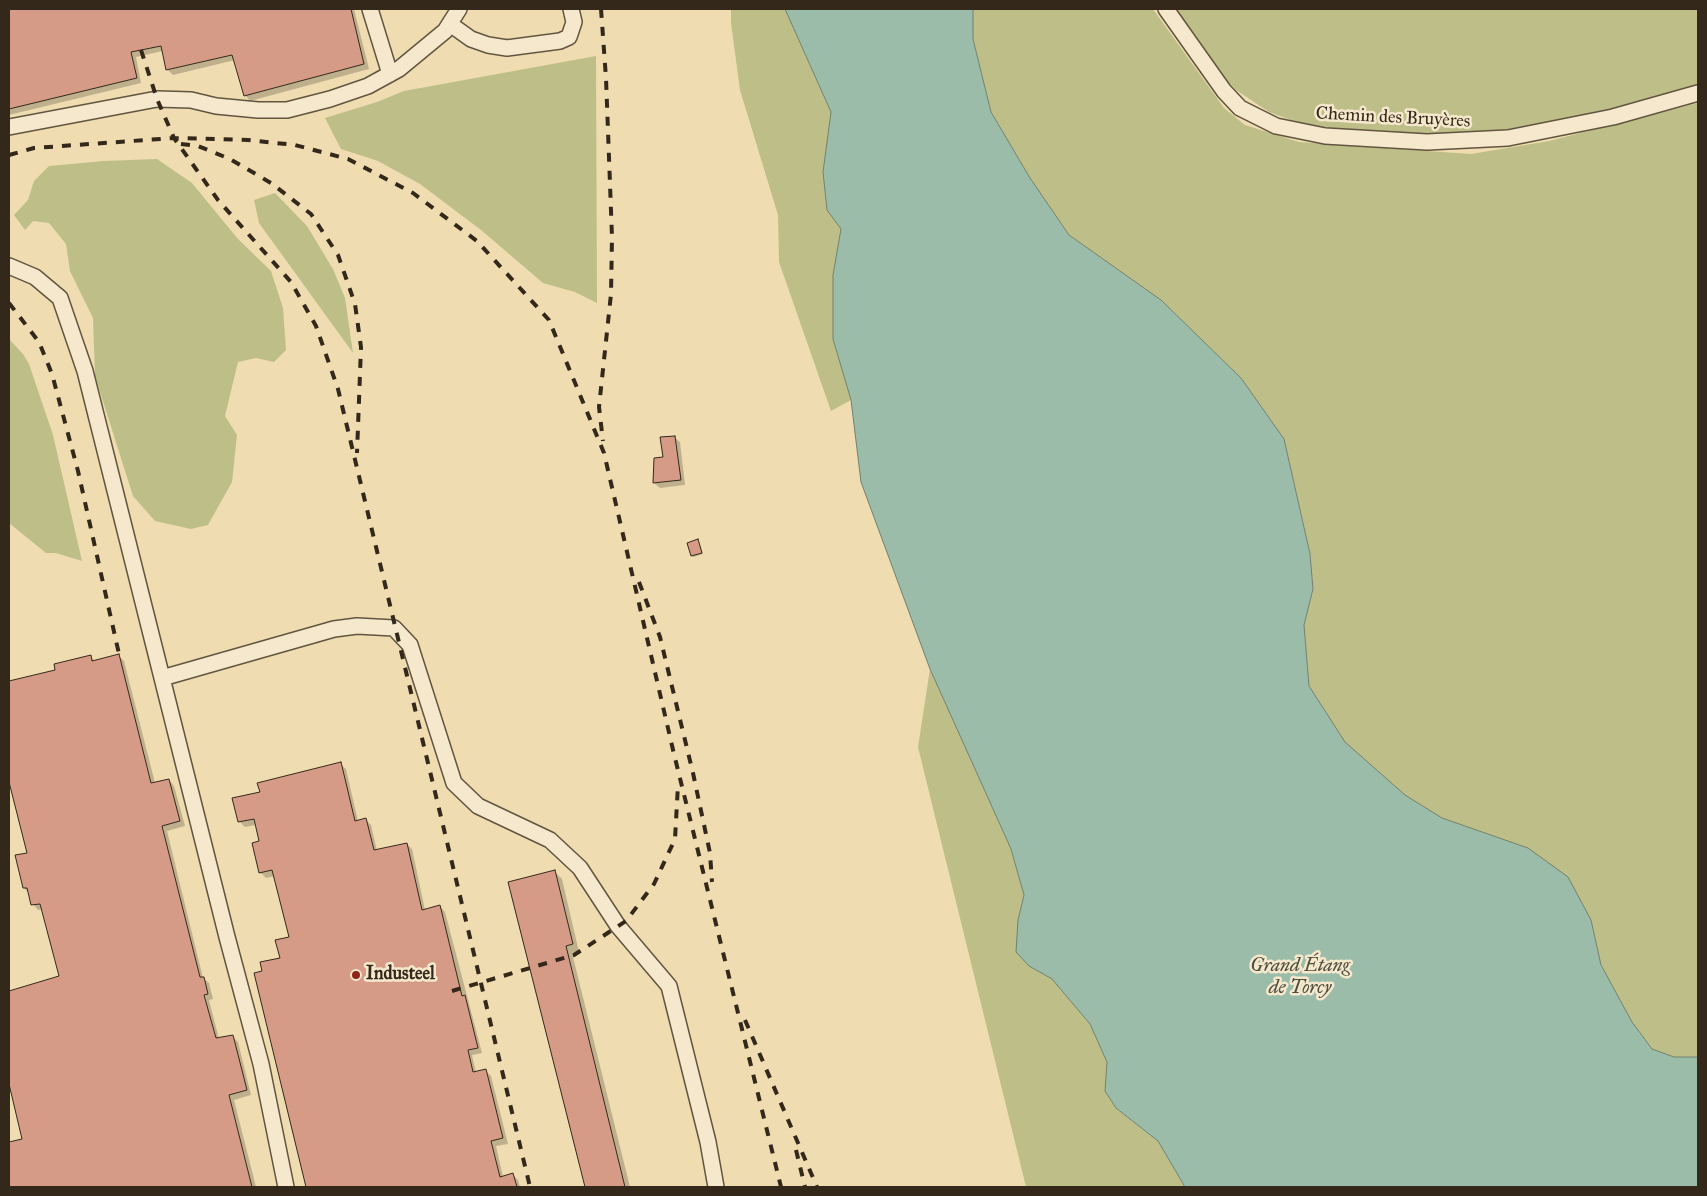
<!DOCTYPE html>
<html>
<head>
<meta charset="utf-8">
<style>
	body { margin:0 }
	#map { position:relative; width:1707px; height:1196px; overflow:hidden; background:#efdcb1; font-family:"IM FELL Great Primer",serif }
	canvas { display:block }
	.frame { position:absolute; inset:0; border:10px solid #33281a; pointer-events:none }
</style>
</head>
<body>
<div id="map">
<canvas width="1707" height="1196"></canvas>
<div class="frame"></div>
</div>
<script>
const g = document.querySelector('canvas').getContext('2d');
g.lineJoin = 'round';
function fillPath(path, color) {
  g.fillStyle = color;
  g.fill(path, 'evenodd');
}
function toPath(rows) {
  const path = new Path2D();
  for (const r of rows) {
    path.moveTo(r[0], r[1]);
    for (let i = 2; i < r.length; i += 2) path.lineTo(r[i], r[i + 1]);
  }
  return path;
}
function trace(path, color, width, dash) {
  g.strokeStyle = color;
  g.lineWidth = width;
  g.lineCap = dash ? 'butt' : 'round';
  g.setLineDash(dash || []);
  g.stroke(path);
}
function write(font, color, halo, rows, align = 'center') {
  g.font = font + ' "IM FELL Great Primer",serif';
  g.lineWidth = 5;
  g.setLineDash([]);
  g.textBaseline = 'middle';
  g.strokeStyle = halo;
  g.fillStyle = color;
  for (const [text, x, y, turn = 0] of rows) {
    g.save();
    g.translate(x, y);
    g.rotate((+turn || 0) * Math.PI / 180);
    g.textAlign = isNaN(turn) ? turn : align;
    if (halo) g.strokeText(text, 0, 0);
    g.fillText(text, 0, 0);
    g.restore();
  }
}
fillPath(toPath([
	[731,9,785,9,831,112,823,172,827,210,841,229,833,275,833,339,851,400,831,411,779,262,778,215,740,90,731,23],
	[973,9,1153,9,1224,108,1245,125,1299,142,1471,154,1549,141,1698,103,1698,1057,1674,1057,1652,1049,1632,1022,1601,965,1591,920,1528,848,1442,818,1405,795,1344,742,1309,686,1304,625,1313,589,1310,554,1284,439,1241,378,1161,300,1069,235,1030,178,991,112,973,39],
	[1173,9,1698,9,1698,85,1617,108,1511,131,1458,135,1402,134,1307,126,1269,112,1236,90,1216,69],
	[596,56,597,303,575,292,543,283,481,230,420,184,378,161,341,149,325,118,377,102,404,91],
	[157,159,192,183,238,239,271,271,283,308,286,350,274,362,256,358,238,362,225,416,237,435,232,482,208,525,191,529,155,521,133,496,95,376,93,318,70,271,66,244,49,223,33,221,25,230,14,215,28,200,34,181,49,166,104,161],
	[275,193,307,226,333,269,345,298,353,353,259,223,254,200],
	[9,339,23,354,29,364,53,435,82,561,56,553,46,553,9,523],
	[930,669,1011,849,1024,895,1018,920,1029,966,1052,979,1090,1024,1107,1062,1105,1091,1116,1108,1158,1141,1185,1187,1026,1187,918,747]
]), '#bebf88');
const water = toPath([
	[785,9,973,9,973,39,991,112,1030,178,1069,235,1161,300,1241,378,1284,439,1310,554,1313,589,1304,625,1309,686,1345,742,1405,795,1442,818,1528,848,1568,877,1591,920,1601,965,1632,1022,1652,1049,1674,1057,1698,1057,1698,1187,1185,1187,1158,1141,1116,1108,1105,1091,1107,1062,1090,1024,1052,979,1029,966,1016,952,1018,920,1024,895,1011,849,930,669,861,482,851,400,833,339,833,275,841,229,827,210,823,172,831,112,785,9]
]);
fillPath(water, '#9abca9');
trace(water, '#718170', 1);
fillPath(toPath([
	[9,9,354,9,369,69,250,101,245,95,235,60,173,75,168,70,163,51,136,57,141,83,9,115],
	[674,437,680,442,685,485,660,488,654,483,655,459,664,458],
	[699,542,703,554,694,557,692,556],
	[90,656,95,661,119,656,124,661,155,783,169,780,174,786,185,826,167,831,203,978,209,983,213,999,209,1000,219,1039,232,1036,238,1042,251,1095,234,1100,256,1187,9,1187,9,1144,24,1140,9,1078,9,992,61,977,43,909,38,910,33,904,29,893,24,888,28,853,9,777,9,683,57,671],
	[340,764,346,769,358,821,366,820,371,825,377,851,407,844,412,849,425,910,440,906,445,912,482,1053,472,1055,476,1073,486,1071,491,1076,508,1144,496,1146,503,1177,513,1175,518,1180,520,1187,305,1187,307,1187,263,972,281,958,290,938,275,876,266,878,260,872,261,842,256,825,245,827,240,822,234,799,261,793],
	[554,871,562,879,579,952,572,953,630,1187,586,1187,510,883]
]), '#0003');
const building = toPath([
	[9,9,351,9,364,64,244,96,232,55,166,70,161,46,131,52,137,78,9,109,9,9],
	[675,436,681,480,653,483,654,458,663,457,660,437,675,436],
	[698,539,702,553,691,556,687,543,698,539],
	[119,654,151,783,169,779,180,821,162,826,200,977,204,977,208,994,204,995,216,1038,233,1035,247,1090,229,1095,252,1187,9,1187,9,1142,22,1139,9,1084,9,991,59,976,40,904,31,905,27,888,23,888,15,855,27,853,9,782,9,681,55,670,54,664,91,655,92,661,119,654],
	[341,762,355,821,366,818,374,850,407,843,422,910,440,905,462,996,465,995,478,1048,468,1050,473,1072,486,1069,503,1138,491,1141,500,1177,513,1173,517,1187,306,1187,254,973,262,971,260,962,280,958,275,940,289,937,272,870,259,873,252,843,259,841,254,819,238,822,232,798,260,792,257,783,341,762],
	[555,870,573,944,566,946,625,1187,585,1187,508,882,555,870]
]);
fillPath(building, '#d59b87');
trace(building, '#33281a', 1);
const minor = toPath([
	[370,9,390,74],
	[1166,9,1224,91,1240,108,1276,126,1325,136,1427,142,1508,138,1613,117,1698,93],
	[450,24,471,39,488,45,507,48,560,41,569,37,574,22,571,9],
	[9,127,157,99,191,100,216,106,258,110,287,110,330,99,368,86,399,69,445,31,459,9],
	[9,266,35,277,60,298,85,371,227,937,261,1064,286,1187],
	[162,678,334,629,357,626,394,628,410,645,454,783,478,806,550,840,580,868,618,926,669,986,708,1142,716,1187]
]);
trace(minor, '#625540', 18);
trace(minor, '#f5e8cc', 15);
trace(toPath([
	[601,9,606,78,612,237,611,294,599,407,603,441],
	[141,50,157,99,174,138,218,200,291,282,316,326,338,389,530,1187],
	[181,144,198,146,230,159,271,183,311,214,338,255,355,304,361,347,357,453],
	[9,155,34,148,174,138,248,140,295,145,348,159,413,193,477,241,549,320,604,453,674,754,781,1187],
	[9,303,39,342,52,374,78,471,119,654],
	[639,582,660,637,693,773,710,853,712,882],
	[452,991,574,955,626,921,654,884,675,839,678,785],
	[745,1020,817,1187],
	[796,1150,805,1187]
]), '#33281a', 4, [9, 9]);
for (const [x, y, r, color] of [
	[356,975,5,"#8f2418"]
]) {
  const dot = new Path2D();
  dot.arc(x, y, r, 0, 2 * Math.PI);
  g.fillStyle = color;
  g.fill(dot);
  trace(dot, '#f5e8cc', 2);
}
write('18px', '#33281a', '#f5e8cc', [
	["Chemin des Bruyères",1393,118,3]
]);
write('bold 18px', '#33281a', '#f5e8cc', [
	["Industeel",366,975]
], 'left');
write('italic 19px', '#4d4d3e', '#f5e8cc', [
	["Grand Étang",1300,966],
	["de Torcy",1300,988]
]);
</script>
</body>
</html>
